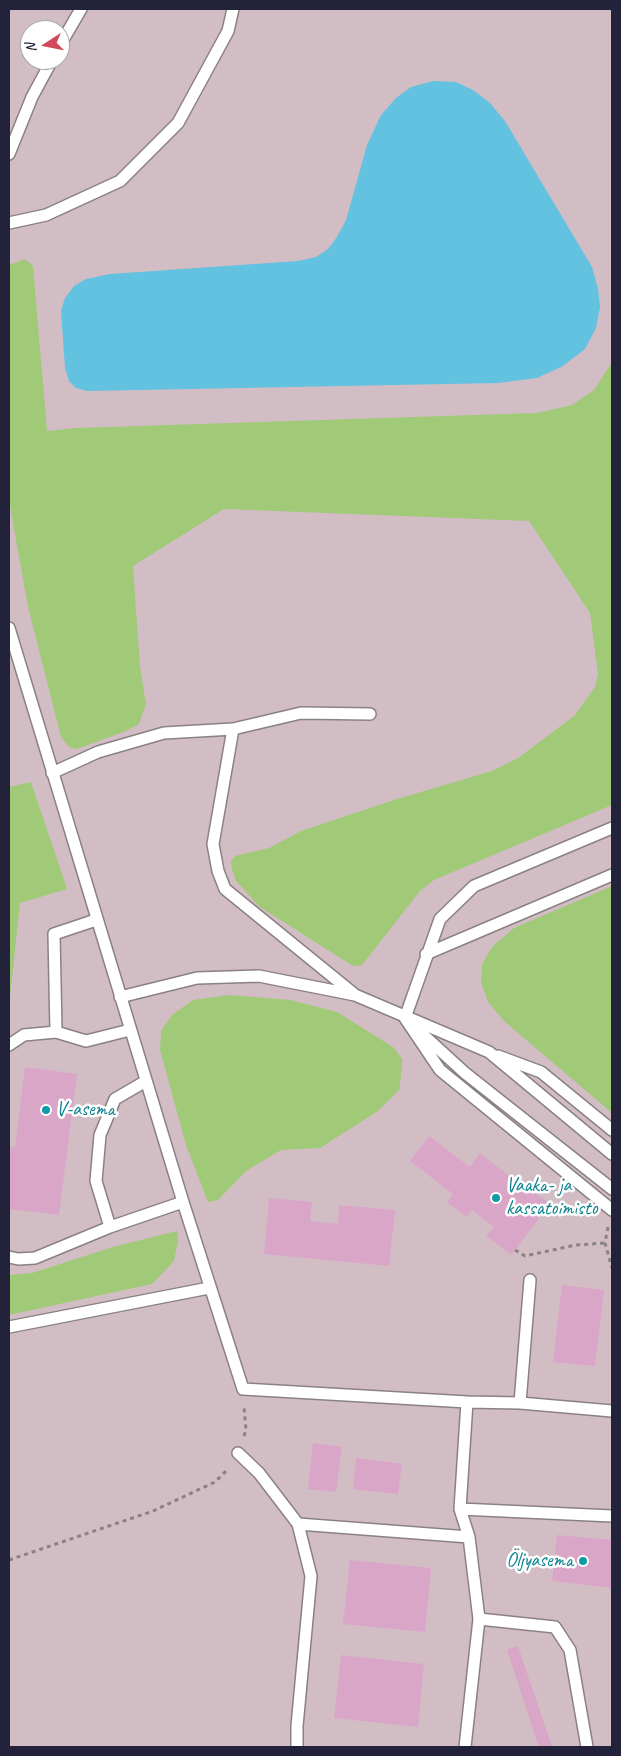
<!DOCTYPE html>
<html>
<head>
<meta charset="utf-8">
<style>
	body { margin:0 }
	#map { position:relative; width:621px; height:1756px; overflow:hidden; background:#f2e1c5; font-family:Caveat,sans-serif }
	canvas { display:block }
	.frame { position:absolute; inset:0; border:10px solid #22223b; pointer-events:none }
	.north { position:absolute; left:20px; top:20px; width:50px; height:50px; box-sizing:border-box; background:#fff; border:1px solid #a7a7b1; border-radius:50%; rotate:259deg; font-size:14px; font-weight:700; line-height:20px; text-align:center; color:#22223b }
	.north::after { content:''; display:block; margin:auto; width:18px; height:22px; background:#d1495b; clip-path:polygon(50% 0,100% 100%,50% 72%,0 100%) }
</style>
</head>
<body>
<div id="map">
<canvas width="621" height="1756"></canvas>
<div class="frame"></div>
<div class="north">N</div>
</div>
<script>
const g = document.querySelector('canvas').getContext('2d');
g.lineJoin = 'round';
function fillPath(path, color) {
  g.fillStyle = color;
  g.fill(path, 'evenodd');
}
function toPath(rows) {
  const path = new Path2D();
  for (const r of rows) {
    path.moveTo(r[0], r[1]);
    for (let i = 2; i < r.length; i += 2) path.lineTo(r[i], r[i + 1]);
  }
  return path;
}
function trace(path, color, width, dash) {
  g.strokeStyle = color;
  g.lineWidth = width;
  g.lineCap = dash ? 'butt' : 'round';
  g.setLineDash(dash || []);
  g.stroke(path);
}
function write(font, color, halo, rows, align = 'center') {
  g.font = font + ' Caveat,sans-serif';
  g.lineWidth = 5;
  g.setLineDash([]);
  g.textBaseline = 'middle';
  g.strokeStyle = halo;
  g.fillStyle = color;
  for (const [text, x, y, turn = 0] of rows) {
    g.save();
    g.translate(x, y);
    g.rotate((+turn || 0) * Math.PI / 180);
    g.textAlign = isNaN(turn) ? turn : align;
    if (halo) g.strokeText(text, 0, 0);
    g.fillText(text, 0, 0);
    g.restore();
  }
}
fillPath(toPath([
	[9,9,612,9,612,1747,9,1747],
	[30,30,60,30,60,60,30,60]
]), '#d2bdc5');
fillPath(toPath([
	[25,259,33,266,47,431,76,428,537,413,572,405,594,390,612,362,612,805,434,880,420,891,362,965,353,966,260,907,236,881,232,869,231,861,235,856,269,848,301,831,397,799,492,771,518,758,574,716,595,687,598,674,590,613,529,521,224,509,133,566,140,667,146,704,139,724,126,731,77,749,69,747,61,737,28,607,9,501,9,265],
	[31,782,67,889,20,903,9,1007,9,787],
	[612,886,612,1113,504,1021,488,1002,481,982,482,964,493,946,514,928],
	[229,995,290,1000,337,1012,393,1047,402,1059,401,1077,399,1090,378,1111,320,1148,281,1150,246,1171,218,1200,208,1202,186,1145,160,1050,161,1031,172,1015,193,1000],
	[177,1231,178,1241,174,1261,152,1284,9,1315,9,1275,32,1273,113,1247]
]), '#a0ca77');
fillPath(toPath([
	[433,81,456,82,473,90,489,102,505,121,592,267,598,289,600,307,596,328,585,349,563,366,537,378,498,383,87,391,76,388,69,381,65,368,61,311,65,298,74,286,86,279,110,274,298,261,316,257,328,249,337,237,346,220,367,145,381,115,396,98,411,87]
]), '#62c2e0');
fillPath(toPath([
	[25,1067,77,1074,59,1215,9,1209,10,1183,9,1183,9,1147,15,1147],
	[429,1136,470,1167,480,1153,517,1182,518,1180,550,1204,511,1255,486,1236,494,1227,472,1210,467,1217,447,1202,453,1194,410,1161],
	[269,1198,312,1202,310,1221,338,1224,339,1205,395,1210,389,1266,264,1254],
	[562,1285,604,1290,595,1366,553,1362],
	[313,1443,342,1447,336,1492,308,1489],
	[356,1458,402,1464,398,1494,353,1489],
	[557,1535,612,1540,612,1588,552,1581],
	[350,1560,431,1568,425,1632,343,1624],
	[518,1646,552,1747,539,1747,507,1650],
	[341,1655,424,1664,418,1727,334,1718]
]), '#daa6c8');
const service = toPath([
	[60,45,81,9],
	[9,154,32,97,52,60],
	[9,223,46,215,120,181,178,123,228,31,233,9],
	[9,628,183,1202,243,1389,467,1402,520,1403,612,1411],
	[233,729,301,713,370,714],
	[52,773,98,752,164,733,233,729,213,844,218,871,225,889,354,994],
	[426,954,612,875],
	[120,997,197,978,259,976,355,995,489,1052,612,1154],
	[405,1018,440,919,474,886,612,828],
	[405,1018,440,1070,612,1210],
	[419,1031,465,1073,612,1189],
	[56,1032,54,934,96,920],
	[9,1045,24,1035,56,1032,86,1041,130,1030],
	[498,1056,541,1072,612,1130],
	[110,1227,96,1181,100,1135,115,1099,146,1081],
	[9,1257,18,1259,35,1258,110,1227,183,1202],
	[9,1327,209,1288],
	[520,1403,530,1280],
	[238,1453,259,1473,298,1524,311,1576,297,1726,297,1747],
	[460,1509,612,1516],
	[298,1524,469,1537],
	[479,1619,555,1627,570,1650,587,1747],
	[465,1747,479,1619,469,1537,460,1509,467,1402]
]);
trace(service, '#8a8280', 14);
trace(toPath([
	[608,1227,605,1243,612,1268],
	[515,1250,525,1256,576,1245,605,1243],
	[244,1436,246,1430,244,1407],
	[9,1560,153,1511,215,1482,227,1470]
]), '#8a8280', 3, [4, 4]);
trace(service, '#fff', 11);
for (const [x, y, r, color] of [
	[46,1110,5,"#0f9aa8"],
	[496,1198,5,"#0f9aa8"],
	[583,1561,5,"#0f9aa8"]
]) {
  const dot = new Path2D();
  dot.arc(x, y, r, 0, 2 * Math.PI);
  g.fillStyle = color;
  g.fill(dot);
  trace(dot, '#fff', 2);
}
write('20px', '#0d838f', '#fff', [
	["V-asema",56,1110],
	["Vaaka- ja",506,1186],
	["kassatoimisto",506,1209],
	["Öljyasema",573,1561,"right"]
], 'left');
</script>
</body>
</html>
